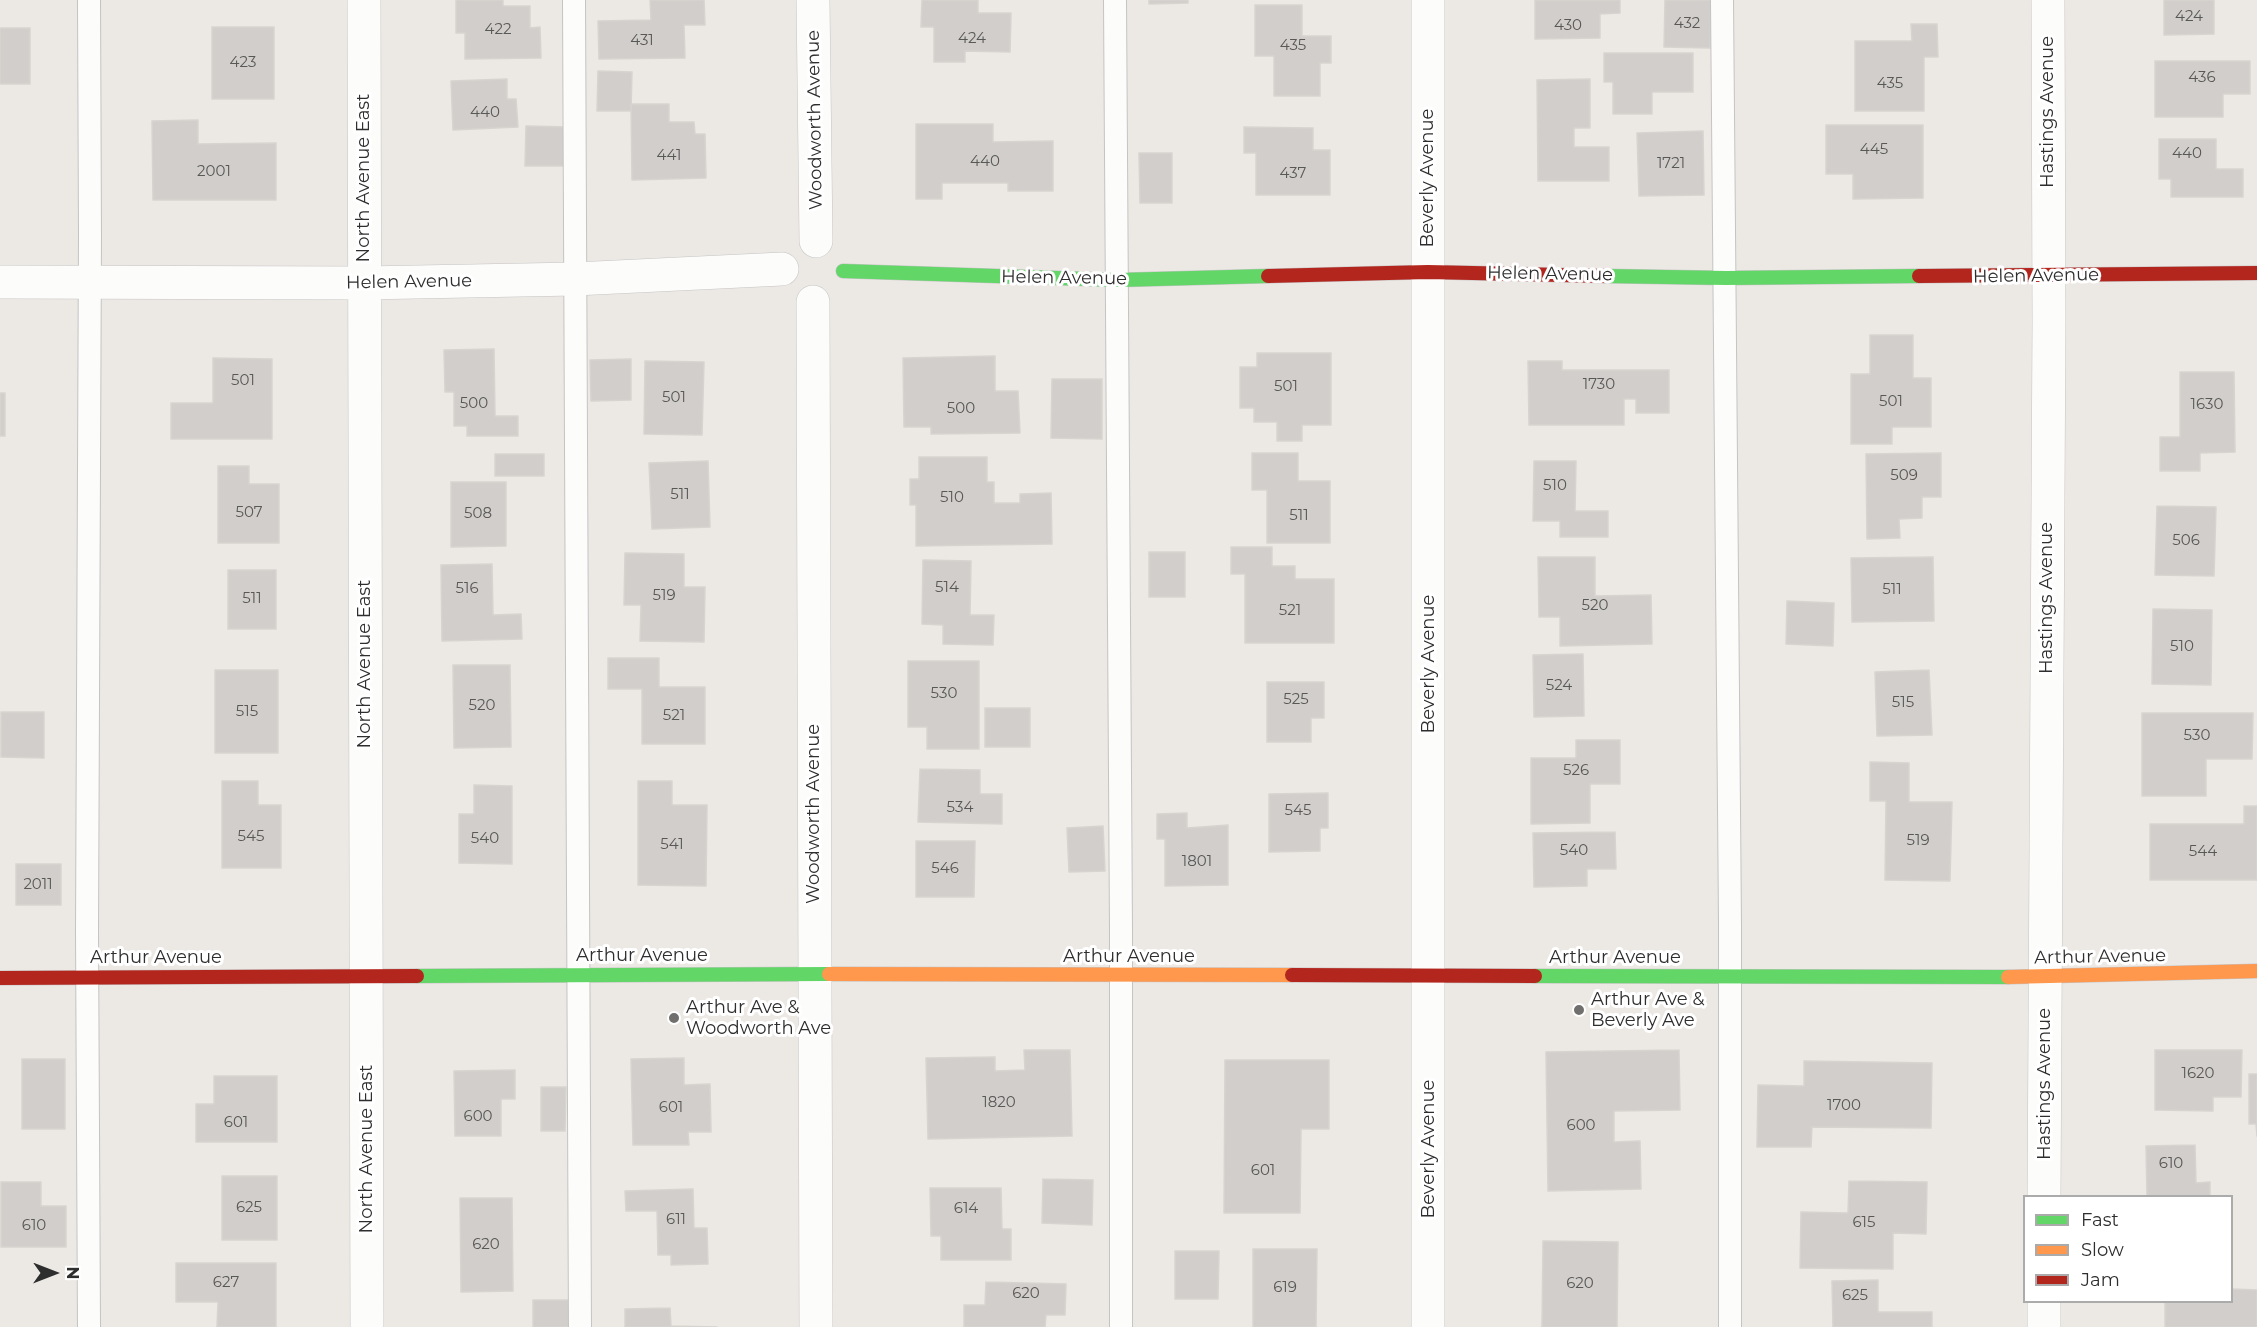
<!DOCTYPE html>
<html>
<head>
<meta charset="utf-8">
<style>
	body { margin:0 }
	#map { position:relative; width:2257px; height:1327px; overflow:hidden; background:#ece8e4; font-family:Montserrat,sans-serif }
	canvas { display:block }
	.legend { position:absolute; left:2023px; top:1195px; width:210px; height:108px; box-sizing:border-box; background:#fff; border:2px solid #ababab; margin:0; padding:8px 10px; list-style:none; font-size:18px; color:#2e2e2e }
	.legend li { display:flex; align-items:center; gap:12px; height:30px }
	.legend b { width:30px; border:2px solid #ababab }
	.north { position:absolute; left:24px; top:1243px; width:60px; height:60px; -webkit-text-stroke:4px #fff; paint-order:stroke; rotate:90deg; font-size:16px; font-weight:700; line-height:24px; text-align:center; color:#2e2e2e }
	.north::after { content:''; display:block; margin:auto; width:21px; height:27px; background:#2e2e2e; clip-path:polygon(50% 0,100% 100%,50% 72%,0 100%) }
</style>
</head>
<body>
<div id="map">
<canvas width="2257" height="1327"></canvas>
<ul class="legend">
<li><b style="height:8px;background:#63d668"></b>Fast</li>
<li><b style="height:8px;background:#ff974d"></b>Slow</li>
<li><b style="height:8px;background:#b3261e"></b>Jam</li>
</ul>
<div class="north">N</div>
</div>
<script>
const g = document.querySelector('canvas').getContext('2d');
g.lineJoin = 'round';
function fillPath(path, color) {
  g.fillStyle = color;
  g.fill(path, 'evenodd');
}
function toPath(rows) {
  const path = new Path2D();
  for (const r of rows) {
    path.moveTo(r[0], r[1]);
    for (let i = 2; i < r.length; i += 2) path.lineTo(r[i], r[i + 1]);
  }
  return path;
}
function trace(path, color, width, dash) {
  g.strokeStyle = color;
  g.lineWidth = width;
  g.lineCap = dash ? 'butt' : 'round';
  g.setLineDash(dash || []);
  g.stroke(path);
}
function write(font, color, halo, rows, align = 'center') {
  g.font = font + ' Montserrat,sans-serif';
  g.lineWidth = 6;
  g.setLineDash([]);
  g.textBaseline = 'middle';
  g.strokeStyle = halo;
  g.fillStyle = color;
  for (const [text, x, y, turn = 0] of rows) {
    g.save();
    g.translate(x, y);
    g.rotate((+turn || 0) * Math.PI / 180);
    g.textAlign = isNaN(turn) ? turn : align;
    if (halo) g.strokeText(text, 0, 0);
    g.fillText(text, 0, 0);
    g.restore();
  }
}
const building = toPath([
	[456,0,503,0,503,6,530,6,530,28,540,27,541,58,465,59,465,33,456,33,456,0],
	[650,0,704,0,705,25,684,25,685,58,599,59,598,21,651,20,650,0],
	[922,0,978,0,978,13,1011,13,1010,52,965,51,965,62,934,62,934,27,921,27,922,0],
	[1149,0,1188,0,1188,3,1149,4,1149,0],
	[1535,0,1620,0,1620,13,1600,14,1600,38,1535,39,1535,0],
	[1665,0,1711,0,1710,48,1664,47,1665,0],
	[2164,0,2214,0,2214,34,2164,35,2164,0],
	[1255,5,1302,5,1302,36,1331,36,1331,63,1320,63,1320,96,1274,96,1274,56,1255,56,1255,5],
	[1911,24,1937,24,1938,57,1924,57,1924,111,1855,111,1855,41,1912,41,1911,24],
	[212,27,274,27,274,99,212,99,212,27],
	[0,28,30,28,30,84,0,84,0,28],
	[1604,53,1693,53,1693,92,1652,92,1652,114,1613,114,1613,82,1604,82,1604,53],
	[2155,61,2250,61,2250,94,2223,94,2223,117,2155,117,2155,61],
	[598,71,632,72,631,111,597,111,598,71],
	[507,79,507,99,516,99,518,127,453,130,451,81,507,79],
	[1590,79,1590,128,1574,128,1574,147,1609,147,1609,181,1538,181,1537,80,1590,79],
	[631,104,669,104,669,122,694,122,695,134,705,134,706,178,632,180,631,104],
	[198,120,198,144,276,143,276,200,153,200,152,121,198,120],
	[916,124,993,124,993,142,1053,141,1053,191,1008,191,1008,183,942,183,942,199,916,199,916,124],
	[1826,125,1923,125,1923,198,1853,199,1853,174,1826,174,1826,125],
	[526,126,568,127,567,166,525,166,526,126],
	[1244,127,1313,128,1313,150,1330,150,1330,195,1256,195,1256,153,1244,153,1244,127],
	[1703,131,1704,195,1639,196,1637,133,1703,131],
	[2159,139,2216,139,2216,169,2243,169,2243,197,2171,197,2171,179,2159,179,2159,139],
	[1139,153,1172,153,1172,203,1140,203,1139,153],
	[1870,335,1913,335,1913,378,1931,378,1931,427,1892,427,1892,444,1851,444,1851,374,1870,374,1870,335],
	[494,349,495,416,518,416,518,436,467,436,467,426,454,426,454,392,445,392,444,350,494,349],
	[1257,353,1331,353,1331,425,1302,425,1302,441,1277,441,1277,422,1254,422,1254,408,1240,408,1240,367,1257,367,1257,353],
	[995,356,995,391,1018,391,1020,433,931,434,931,427,904,427,903,358,995,356],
	[213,358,272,359,272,439,171,439,171,403,213,403,213,358],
	[631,359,631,400,591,401,590,360,631,359],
	[645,361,704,362,702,435,644,434,645,361],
	[1528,361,1562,361,1562,370,1669,370,1669,413,1636,413,1636,399,1624,399,1624,425,1529,425,1528,361],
	[2180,372,2234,372,2235,452,2200,453,2200,471,2160,471,2160,437,2180,437,2180,372],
	[1052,379,1102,379,1102,439,1051,438,1052,379],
	[0,393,5,393,5,436,0,436,0,393],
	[1252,453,1298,453,1298,481,1330,481,1330,543,1267,543,1267,490,1252,490,1252,453],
	[1941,453,1941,497,1922,497,1922,518,1899,519,1900,538,1867,539,1866,454,1941,453],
	[495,454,544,454,544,476,495,476,495,454],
	[919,457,987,457,987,482,994,482,994,503,1020,503,1020,494,1051,493,1052,544,916,546,916,505,910,505,910,479,919,479,919,457],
	[708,461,710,527,652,529,649,463,708,461],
	[1534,461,1576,461,1575,511,1608,511,1608,537,1560,537,1560,521,1533,521,1534,461],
	[218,466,249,466,249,484,279,484,279,543,218,543,218,466],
	[451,482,506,482,506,546,451,547,451,482],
	[2157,506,2216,507,2214,576,2155,575,2157,506],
	[1231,547,1272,547,1272,566,1295,566,1295,579,1334,579,1334,643,1245,643,1245,574,1231,574,1231,547],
	[1149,552,1185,552,1185,597,1149,597,1149,552],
	[625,553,684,554,684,587,705,587,704,642,640,641,641,605,624,605,625,553],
	[1538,557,1595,557,1595,596,1651,595,1652,644,1560,646,1560,617,1539,617,1538,557],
	[1933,557,1934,621,1852,622,1851,558,1933,557],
	[923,560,971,561,970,615,994,615,993,645,943,644,943,625,922,624,923,560],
	[492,564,493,615,521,614,522,639,442,641,441,565,492,564],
	[228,570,276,570,276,629,228,629,228,570],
	[1787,601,1834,603,1833,646,1786,644,1787,601],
	[2153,609,2212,610,2211,685,2152,684,2153,609],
	[1583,654,1584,716,1534,717,1533,655,1583,654],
	[608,658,659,658,659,687,705,687,705,744,642,744,642,689,608,689,608,658],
	[908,661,979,661,979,749,927,749,927,727,908,727,908,661],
	[453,665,510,665,511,747,454,748,453,665],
	[215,670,278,670,278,753,215,753,215,670],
	[1929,670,1932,735,1877,736,1875,672,1929,670],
	[1267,682,1324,682,1324,718,1311,718,1311,742,1267,742,1267,682],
	[985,708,1030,708,1030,747,985,747,985,708],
	[1,712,44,712,44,758,1,757,1,712],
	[2142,713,2253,713,2252,759,2206,759,2206,796,2142,796,2142,713],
	[1576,740,1620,740,1620,784,1590,784,1590,823,1531,824,1531,758,1576,758,1576,740],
	[1870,762,1909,763,1909,802,1952,802,1950,881,1885,880,1886,801,1870,801,1870,762],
	[920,769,980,770,980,794,1002,794,1002,824,918,822,920,769],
	[222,781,258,781,258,805,281,805,281,868,222,868,222,781],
	[638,781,672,781,672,805,707,805,706,886,638,885,638,781],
	[474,785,512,786,512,864,459,863,459,814,474,814,474,785],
	[1328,793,1328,828,1320,828,1320,851,1269,852,1269,794,1328,793],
	[2244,806,2257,806,2257,880,2150,880,2150,824,2244,824,2244,806],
	[1187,813,1187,828,1228,825,1228,885,1165,886,1165,839,1157,839,1157,814,1187,813],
	[1103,826,1105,871,1069,872,1067,828,1103,826],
	[1615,832,1616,869,1587,869,1587,886,1534,887,1533,833,1615,832],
	[916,841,975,841,974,897,916,897,916,841],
	[16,864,61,864,61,905,16,905,16,864],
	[1024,1050,1070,1050,1072,1136,928,1139,926,1058,995,1057,995,1071,1025,1070,1024,1050],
	[1679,1050,1680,1110,1614,1111,1614,1142,1640,1141,1641,1189,1548,1191,1546,1052,1679,1050],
	[2155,1050,2242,1050,2241,1097,2213,1097,2213,1111,2155,1110,2155,1050],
	[684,1058,684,1085,710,1084,711,1132,688,1132,689,1145,633,1145,631,1059,684,1058],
	[22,1059,65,1059,65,1129,22,1129,22,1059],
	[1225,1060,1329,1060,1329,1129,1301,1129,1300,1213,1224,1213,1225,1060],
	[1804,1061,1932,1063,1931,1128,1812,1127,1811,1147,1757,1147,1758,1085,1804,1086,1804,1061],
	[515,1070,515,1099,501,1099,501,1136,455,1136,454,1071,515,1070],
	[2249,1074,2257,1074,2257,1136,2256,1124,2249,1124,2249,1074],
	[214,1076,277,1076,277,1142,196,1142,196,1104,214,1104,214,1076],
	[541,1087,566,1087,565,1131,541,1131,541,1087],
	[2195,1145,2196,1183,2210,1182,2210,1196,2147,1196,2146,1146,2195,1145],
	[222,1176,277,1176,277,1240,222,1240,222,1176],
	[1043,1179,1093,1180,1092,1225,1042,1223,1043,1179],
	[1849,1181,1927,1182,1926,1234,1893,1233,1893,1269,1800,1268,1801,1212,1848,1213,1849,1181],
	[1,1182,41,1182,41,1206,66,1206,66,1247,1,1247,1,1182],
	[930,1188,1001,1188,1002,1229,1011,1229,1011,1260,941,1260,941,1236,931,1236,930,1188],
	[693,1189,694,1228,707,1228,708,1264,671,1265,671,1255,658,1255,657,1211,626,1211,625,1191,693,1189],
	[460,1198,512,1198,513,1291,461,1292,460,1198],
	[1543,1241,1618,1242,1617,1327,1542,1327,1543,1241],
	[1253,1249,1317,1249,1316,1327,1253,1327,1253,1249],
	[1175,1251,1219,1251,1218,1299,1175,1299,1175,1251],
	[176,1263,276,1263,276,1327,217,1327,218,1302,176,1302,176,1263],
	[1878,1280,1878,1312,1932,1312,1932,1327,1833,1327,1832,1281,1878,1280],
	[986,1282,1066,1284,1065,1315,1046,1315,1045,1327,964,1327,964,1305,985,1305,986,1282],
	[2232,1289,2257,1290,2257,1327,2165,1327,2165,1302,2232,1302,2232,1289],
	[533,1300,569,1300,569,1327,533,1327,533,1300],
	[670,1308,671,1326,717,1327,625,1327,625,1309,670,1308]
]);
fillPath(building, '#d1cecb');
trace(building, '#d7d4d0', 1.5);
const lane = toPath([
	[89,0,90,235,87,932,89,1327],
	[574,0,580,1327],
	[1115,0,1121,929,1121,1327],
	[1722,0,1730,923,1730,1327]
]);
const street = toPath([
	[364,0,367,1327],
	[813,0,816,241],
	[1428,0,1428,1327],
	[0,282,364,283,575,279,782,269],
	[813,302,816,1327],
	[2044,1196,2049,322,2048,0],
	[2044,1327,2044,1302]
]);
const fast = toPath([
	[843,271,1118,280,1268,276],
	[1605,276,1726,278,1919,276],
	[417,976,829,974],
	[1535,976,2008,977]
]);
const slow = toPath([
	[829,974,1292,975],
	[2008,977,2257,971]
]);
const jam = toPath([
	[1268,276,1428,272,1605,276],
	[1919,276,2257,273],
	[1292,975,1535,976],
	[0,978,417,976]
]);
trace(lane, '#c5c4c5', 24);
trace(street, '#c5c4c5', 34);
trace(fast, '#c5c4c5', 15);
trace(slow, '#c5c4c5', 15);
trace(jam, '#c5c4c5', 15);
trace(lane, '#fcfcfb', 22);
trace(street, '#fcfcfb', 33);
trace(fast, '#63d668', 14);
trace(slow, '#ff974d', 14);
trace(jam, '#b3261e', 14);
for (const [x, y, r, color] of [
	[1579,1010,6,"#706f6e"],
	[674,1018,6,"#706f6e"]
]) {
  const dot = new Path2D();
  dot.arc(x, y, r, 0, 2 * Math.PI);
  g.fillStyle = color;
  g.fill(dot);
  trace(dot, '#fff', 2);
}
write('15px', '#585857', null, [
	["424",2189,17],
	["432",1687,24],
	["430",1568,26],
	["422",498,30],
	["424",972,39],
	["431",642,41],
	["435",1293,46],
	["423",243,63],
	["436",2202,78],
	["435",1890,84],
	["440",485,113],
	["445",1874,150],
	["440",2187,154],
	["441",669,156],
	["440",985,162],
	["1721",1671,164],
	["2001",214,172],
	["437",1293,174],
	["501",243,381],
	["1730",1599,385],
	["501",1286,387],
	["501",674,398],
	["501",1891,402],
	["500",474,404],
	["1630",2207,405],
	["500",961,409],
	["509",1904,476],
	["510",1555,486],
	["511",680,495],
	["510",952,498],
	["507",249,513],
	["508",478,514],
	["511",1299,516],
	["506",2186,541],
	["514",947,588],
	["516",467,589],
	["511",1892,590],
	["519",664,596],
	["511",252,599],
	["520",1595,606],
	["521",1290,611],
	["510",2182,647],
	["524",1559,686],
	["530",944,694],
	["525",1296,700],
	["515",1903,703],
	["520",482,706],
	["515",247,712],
	["521",674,716],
	["530",2197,736],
	["526",1576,771],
	["534",960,808],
	["545",1298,811],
	["545",251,837],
	["540",485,839],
	["519",1918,841],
	["541",672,845],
	["540",1574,851],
	["544",2203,852],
	["1801",1197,862],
	["546",945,869],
	["2011",38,885],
	["1620",2198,1074],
	["1820",999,1103],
	["1700",1844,1106],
	["601",671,1108],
	["600",478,1117],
	["601",236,1123],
	["600",1581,1126],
	["610",2171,1164],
	["601",1263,1171],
	["625",249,1208],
	["614",966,1209],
	["611",676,1220],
	["615",1864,1223],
	["610",34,1226],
	["620",486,1245],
	["627",226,1283],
	["620",1580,1284],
	["619",1285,1288],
	["620",1026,1294],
	["625",1855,1296]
]);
write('18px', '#2e2e2e', '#fff', [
	["Hastings Avenue",2048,112,-90],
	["Woodworth Avenue",815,120,-91],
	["North Avenue East",364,178,-90],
	["Beverly Avenue",1428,178,-90],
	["Helen Avenue",1550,274,1],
	["Helen Avenue",2036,276,-1],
	["Helen Avenue",1064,278,1],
	["Helen Avenue",409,282,-1],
	["Hastings Avenue",2047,598,-90],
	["North Avenue East",365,664,-90],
	["Beverly Avenue",1429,664,-90],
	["Woodworth Avenue",814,814,-90],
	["Arthur Avenue",642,956],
	["Arthur Avenue",1129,957],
	["Arthur Avenue",2100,957,-1],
	["Arthur Avenue",156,958],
	["Arthur Avenue",1615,958],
	["Hastings Avenue",2045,1084,-90],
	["North Avenue East",367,1149,-90],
	["Beverly Avenue",1429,1149,-90]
]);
write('18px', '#2e2e2e', '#fff', [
	["Arthur Ave &",1591,1000],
	["Beverly Ave",1591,1021],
	["Arthur Ave &",686,1008],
	["Woodworth Ave",686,1029]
], 'left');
</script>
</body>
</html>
